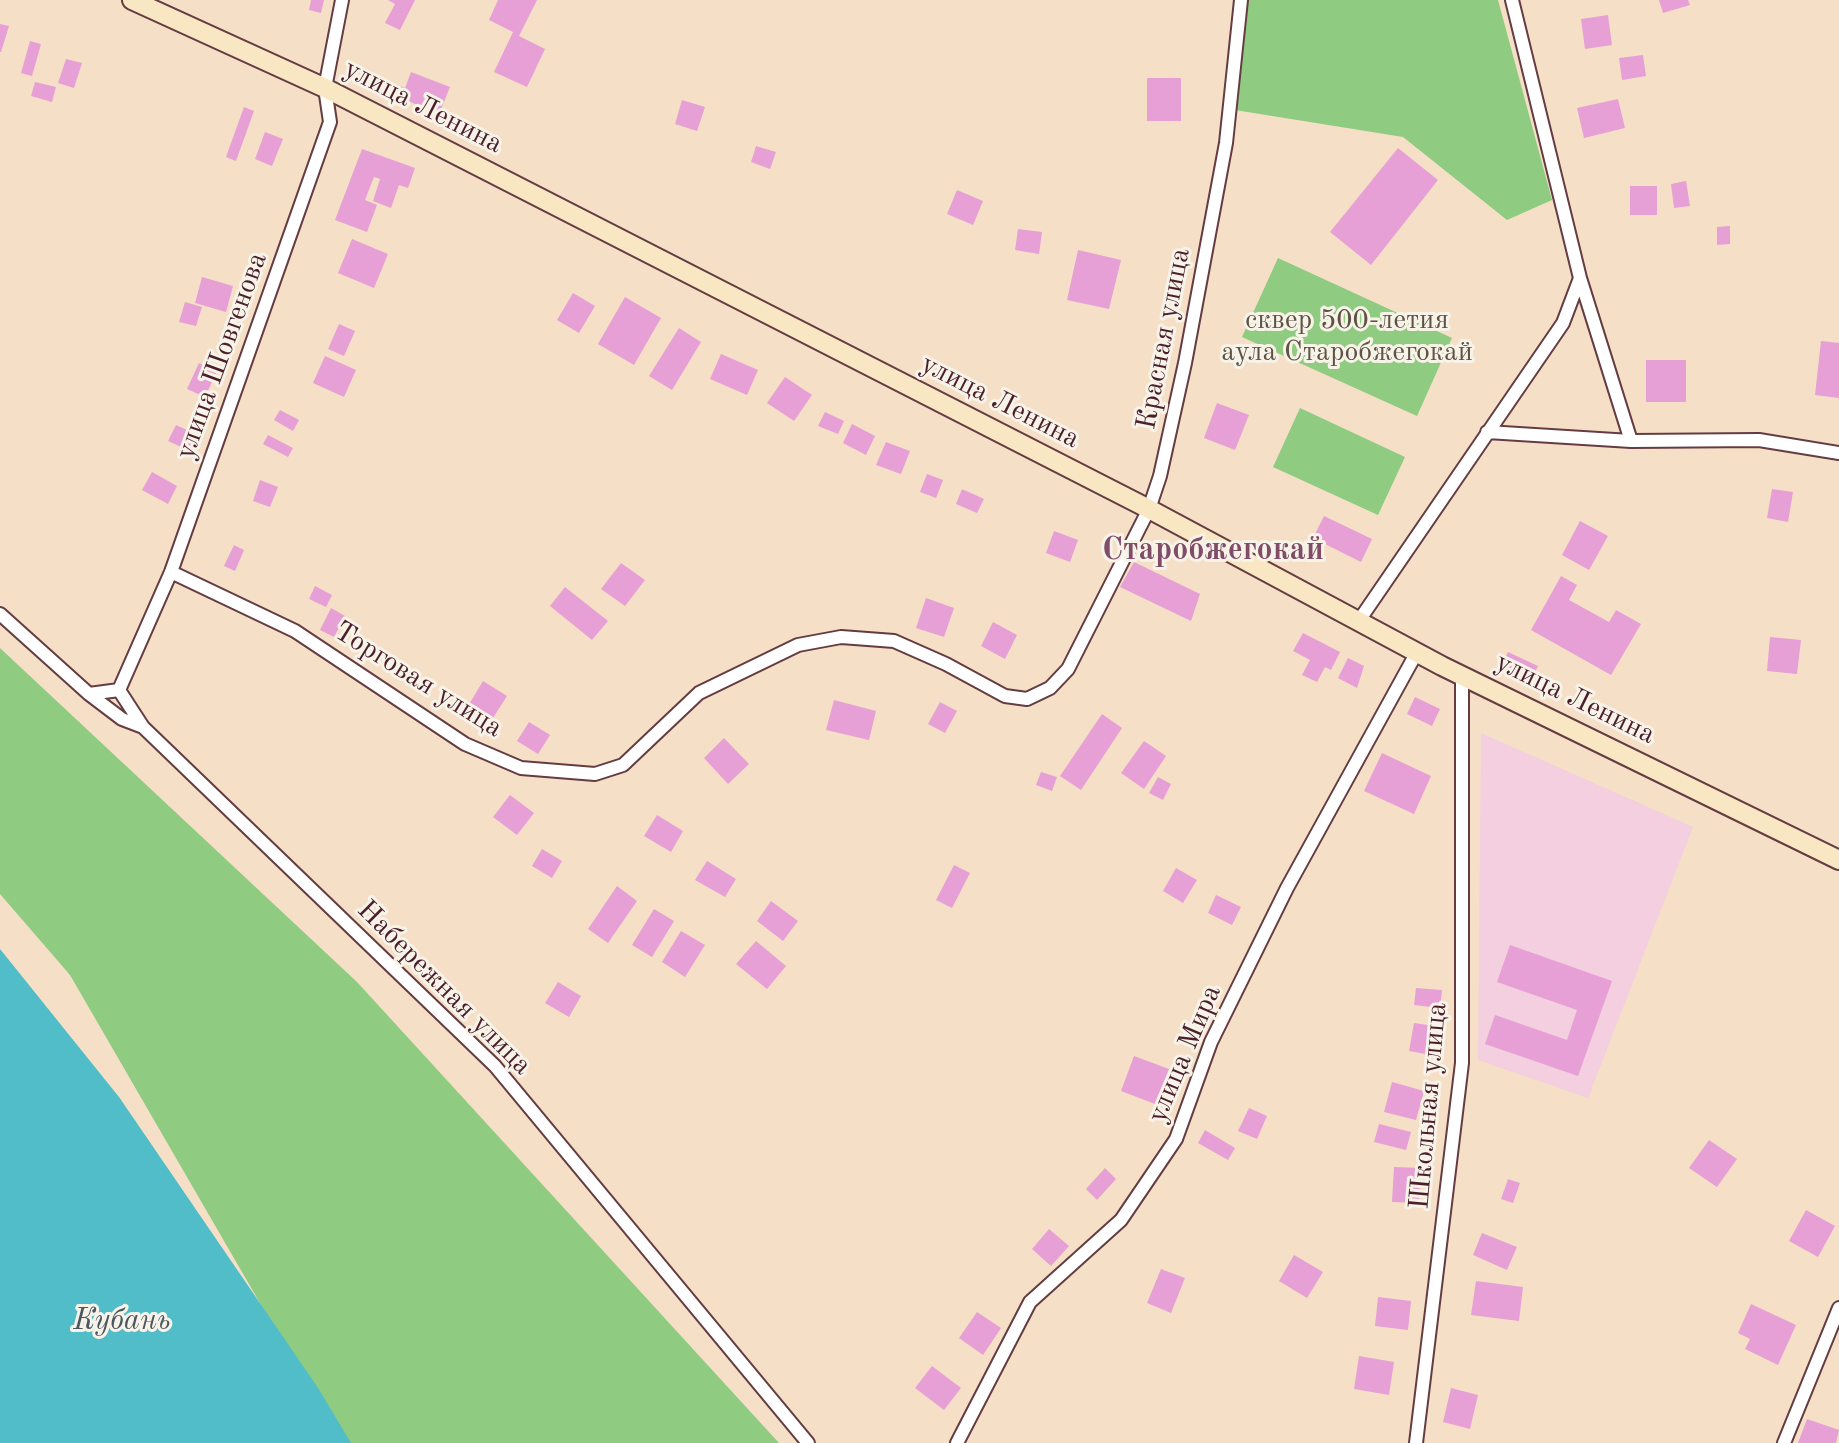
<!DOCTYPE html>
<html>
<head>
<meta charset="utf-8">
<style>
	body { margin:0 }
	canvas { display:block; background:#f5dfc6 }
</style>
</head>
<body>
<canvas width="1839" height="1443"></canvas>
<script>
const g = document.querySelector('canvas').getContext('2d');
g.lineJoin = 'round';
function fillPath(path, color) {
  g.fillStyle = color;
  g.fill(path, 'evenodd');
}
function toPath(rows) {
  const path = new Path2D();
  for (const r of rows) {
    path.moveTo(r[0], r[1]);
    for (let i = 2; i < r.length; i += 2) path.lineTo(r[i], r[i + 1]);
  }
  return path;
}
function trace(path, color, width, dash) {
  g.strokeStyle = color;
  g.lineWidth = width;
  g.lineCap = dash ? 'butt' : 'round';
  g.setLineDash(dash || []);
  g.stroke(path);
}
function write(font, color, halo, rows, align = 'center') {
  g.font = font + ' "Old Standard TT",serif';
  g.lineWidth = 6;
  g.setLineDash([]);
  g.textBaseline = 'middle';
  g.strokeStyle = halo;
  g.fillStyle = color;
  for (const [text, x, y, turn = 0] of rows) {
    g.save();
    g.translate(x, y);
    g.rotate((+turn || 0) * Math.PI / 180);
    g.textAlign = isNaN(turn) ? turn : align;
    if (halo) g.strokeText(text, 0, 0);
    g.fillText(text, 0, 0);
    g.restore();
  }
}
fillPath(toPath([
	[1481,733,1693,827,1588,1098,1478,1060]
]), '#f3cfdf');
fillPath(toPath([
	[1247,0,1498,0,1552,200,1507,220,1403,137,1235,110],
	[1278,258,1452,338,1417,416,1242,337],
	[1300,408,1405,457,1378,515,1273,467],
	[0,648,357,982,779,1443,341,1443,70,975,0,894]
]), '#8fcb80');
fillPath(toPath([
	[0,949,119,1097,318,1388,351,1443,0,1443]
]), '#50bdc9');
fillPath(toPath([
	[311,0,324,0,321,13,309,10],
	[388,0,415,0,400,30,385,23,395,4],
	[498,0,537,0,519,36,545,49,527,87,494,72,513,32,489,20],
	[1659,0,1688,0,1690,5,1663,13],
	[1608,15,1612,45,1585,49,1581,19],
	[0,24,9,26,1,52,0,52],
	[30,41,41,44,32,76,21,73],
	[1643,55,1646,76,1622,80,1619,58],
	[66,59,82,63,74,88,58,83],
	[411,72,450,87,439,114,401,98,399,104,388,100,395,84,405,88],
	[1147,78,1181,78,1181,121,1147,121],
	[35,82,56,87,52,102,31,96],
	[1618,99,1625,128,1584,138,1577,108],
	[682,100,705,107,697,131,675,124],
	[244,107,254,111,236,161,226,157],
	[265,132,283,139,272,166,255,159],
	[756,146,776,152,770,169,751,162],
	[1398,148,1438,180,1371,265,1330,232],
	[362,149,415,168,408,188,399,185,391,208,373,201,380,179,374,177,365,200,377,205,367,232,335,220],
	[1686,181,1690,206,1674,208,1671,184],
	[1630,186,1657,186,1657,215,1630,215],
	[957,190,983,201,973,225,947,214],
	[1730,226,1730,244,1717,245,1717,227],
	[1018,229,1042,232,1039,254,1015,250],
	[352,239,388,254,374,288,338,273],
	[1078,250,1121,260,1109,309,1067,300],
	[202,277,233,286,226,312,195,303],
	[573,293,595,306,579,333,557,320],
	[625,297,661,318,634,365,598,344],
	[185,302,202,307,196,326,179,322],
	[339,324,355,331,344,356,328,349],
	[679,328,701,342,672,390,649,376],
	[1821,341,1839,343,1839,398,1815,395],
	[721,354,758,370,747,395,710,379],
	[325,356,356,370,344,397,313,383],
	[1646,360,1686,360,1686,402,1646,402],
	[199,363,217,371,205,397,187,389],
	[785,377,812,395,794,421,767,403],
	[1217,403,1249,415,1235,450,1204,438],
	[280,410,299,420,293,431,274,420],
	[825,412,844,421,838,434,818,426],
	[852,424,875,436,866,455,843,443],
	[176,425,198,435,190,451,168,441],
	[268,435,293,448,288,457,263,444],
	[886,442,910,451,901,474,876,465],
	[152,472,177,486,168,504,142,490],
	[927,474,943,480,936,498,920,492],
	[260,480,278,487,270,507,253,501],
	[962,489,984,499,977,513,956,504],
	[1772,489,1793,492,1788,522,1767,518],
	[1324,516,1372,539,1361,562,1313,538],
	[1580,521,1608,536,1589,570,1562,555],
	[1054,531,1078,540,1070,562,1046,553],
	[234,545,244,550,235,571,224,566],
	[1134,562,1200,594,1191,621,1120,587],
	[621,563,645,580,625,606,601,589],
	[1561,576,1577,585,1569,600,1609,622,1616,610,1641,624,1611,675,1531,630],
	[315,586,332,595,326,607,309,599],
	[565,587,608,621,592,640,550,606],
	[926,598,954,608,944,637,916,628],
	[331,608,345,616,334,637,320,630],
	[993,622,1017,635,1005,659,981,646],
	[1303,633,1340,652,1331,670,1325,667,1317,682,1302,675,1310,660,1293,651],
	[1770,637,1801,640,1797,674,1767,671],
	[1508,652,1538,666,1529,684,1500,669],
	[1348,658,1364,666,1357,688,1338,678],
	[483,681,507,696,491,721,468,706],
	[1415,697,1440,709,1432,726,1407,714],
	[834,700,876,711,869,740,826,730],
	[940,702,957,711,945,733,928,724],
	[1102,714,1122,728,1081,790,1060,776],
	[529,722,550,735,538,754,517,741],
	[724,738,749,764,728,784,704,758],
	[1144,741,1166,756,1144,789,1121,773],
	[1382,753,1431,776,1414,814,1364,791],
	[1041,772,1057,777,1052,791,1036,785],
	[1158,777,1171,784,1163,800,1149,793],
	[510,795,534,813,517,835,493,817],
	[657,815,683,831,671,852,644,836],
	[542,849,562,861,552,878,532,866],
	[707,861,736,879,725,897,695,880],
	[954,865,970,873,952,908,936,900],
	[1176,868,1197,880,1183,903,1163,891],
	[617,886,637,901,608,943,588,929],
	[1216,895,1241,907,1232,925,1208,913],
	[771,901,798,921,783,941,757,921],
	[654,909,674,921,652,957,632,945],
	[681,931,705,945,685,977,662,962],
	[756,941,786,966,767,989,736,964],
	[1510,945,1612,981,1578,1076,1485,1044,1495,1015,1567,1040,1577,1010,1497,982],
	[558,982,581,996,569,1017,545,1003],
	[1416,988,1442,990,1440,1008,1414,1005],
	[1414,1023,1442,1027,1437,1056,1409,1051],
	[1134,1056,1169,1069,1155,1104,1121,1091],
	[1392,1082,1424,1091,1416,1120,1384,1112],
	[1249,1108,1267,1116,1257,1139,1238,1131],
	[1379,1124,1411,1132,1406,1150,1374,1142],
	[1205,1130,1235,1148,1228,1160,1198,1143],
	[1709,1140,1737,1159,1717,1187,1689,1168],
	[1394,1167,1421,1168,1419,1203,1392,1202],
	[1105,1168,1116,1179,1097,1200,1086,1189],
	[1508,1179,1520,1183,1513,1203,1501,1199],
	[1806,1210,1835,1226,1818,1257,1789,1241],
	[1049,1229,1069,1246,1051,1266,1032,1249],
	[1482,1233,1517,1247,1507,1270,1473,1255],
	[1294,1255,1323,1272,1307,1298,1279,1281],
	[1161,1269,1185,1278,1171,1313,1147,1303],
	[1476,1281,1523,1287,1519,1321,1471,1315],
	[1378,1297,1411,1301,1408,1330,1375,1326],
	[1751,1304,1796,1325,1778,1365,1745,1349,1750,1339,1738,1333],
	[977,1312,1001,1328,983,1355,959,1338],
	[1359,1356,1394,1362,1389,1395,1354,1389],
	[932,1366,961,1388,944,1410,915,1388],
	[1451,1388,1478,1395,1470,1429,1443,1422],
	[1807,1419,1839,1430,1836,1443,1798,1443]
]), '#e6a0d6');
const street = toPath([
	[1512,0,1580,278,1631,441],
	[1487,432,1631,441,1759,440,1839,453],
	[171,572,295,631,465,744,521,768,595,774,623,765,699,693,798,645,841,637,894,641,946,664,1005,696,1027,699,1050,688,1068,669,1149,509,1160,476,1185,363,1226,143,1241,0],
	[0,614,89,694,122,719,143,727,495,1066,808,1443],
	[1358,622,1563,323,1580,278],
	[119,690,143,727],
	[89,694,119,690,171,572,330,122,325,88,342,0],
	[957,1443,1030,1302,1121,1220,1176,1139,1211,1042,1287,888,1417,652],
	[1416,1443,1462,1063,1462,676],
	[1784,1443,1839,1308]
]);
const secondary = toPath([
	[132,0,325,88,1149,509,1442,666,1839,860]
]);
trace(street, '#643c42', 16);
trace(secondary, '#643c42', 22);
trace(street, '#fff', 12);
trace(secondary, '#f9e7c3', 18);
write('28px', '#4a1f2b', '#f7f3e8', [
	["улица Ленина",423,107,27],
	["Красная улица",1164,339,-79],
	["улица Шовгенова",222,356,-70],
	["улица Ленина",1000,402,27],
	["Торговая улица",418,680,32],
	["улица Ленина",1575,699,26],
	["Набережная улица",444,988,45],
	["улица Мира",1185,1054,-67],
	["Школьная улица",1429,1106,-85]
]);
write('28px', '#5f5344', '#f7f3e8', [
	["сквер 500-летия",1347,321],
	["аула Старобжегокай",1347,353]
]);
write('italic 30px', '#4c5662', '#f7f3e8', [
	["Кубань",122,1321]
]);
write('bold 32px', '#814c67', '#f7f3e8', [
	["Старобжегокай",1213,551]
]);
</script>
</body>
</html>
